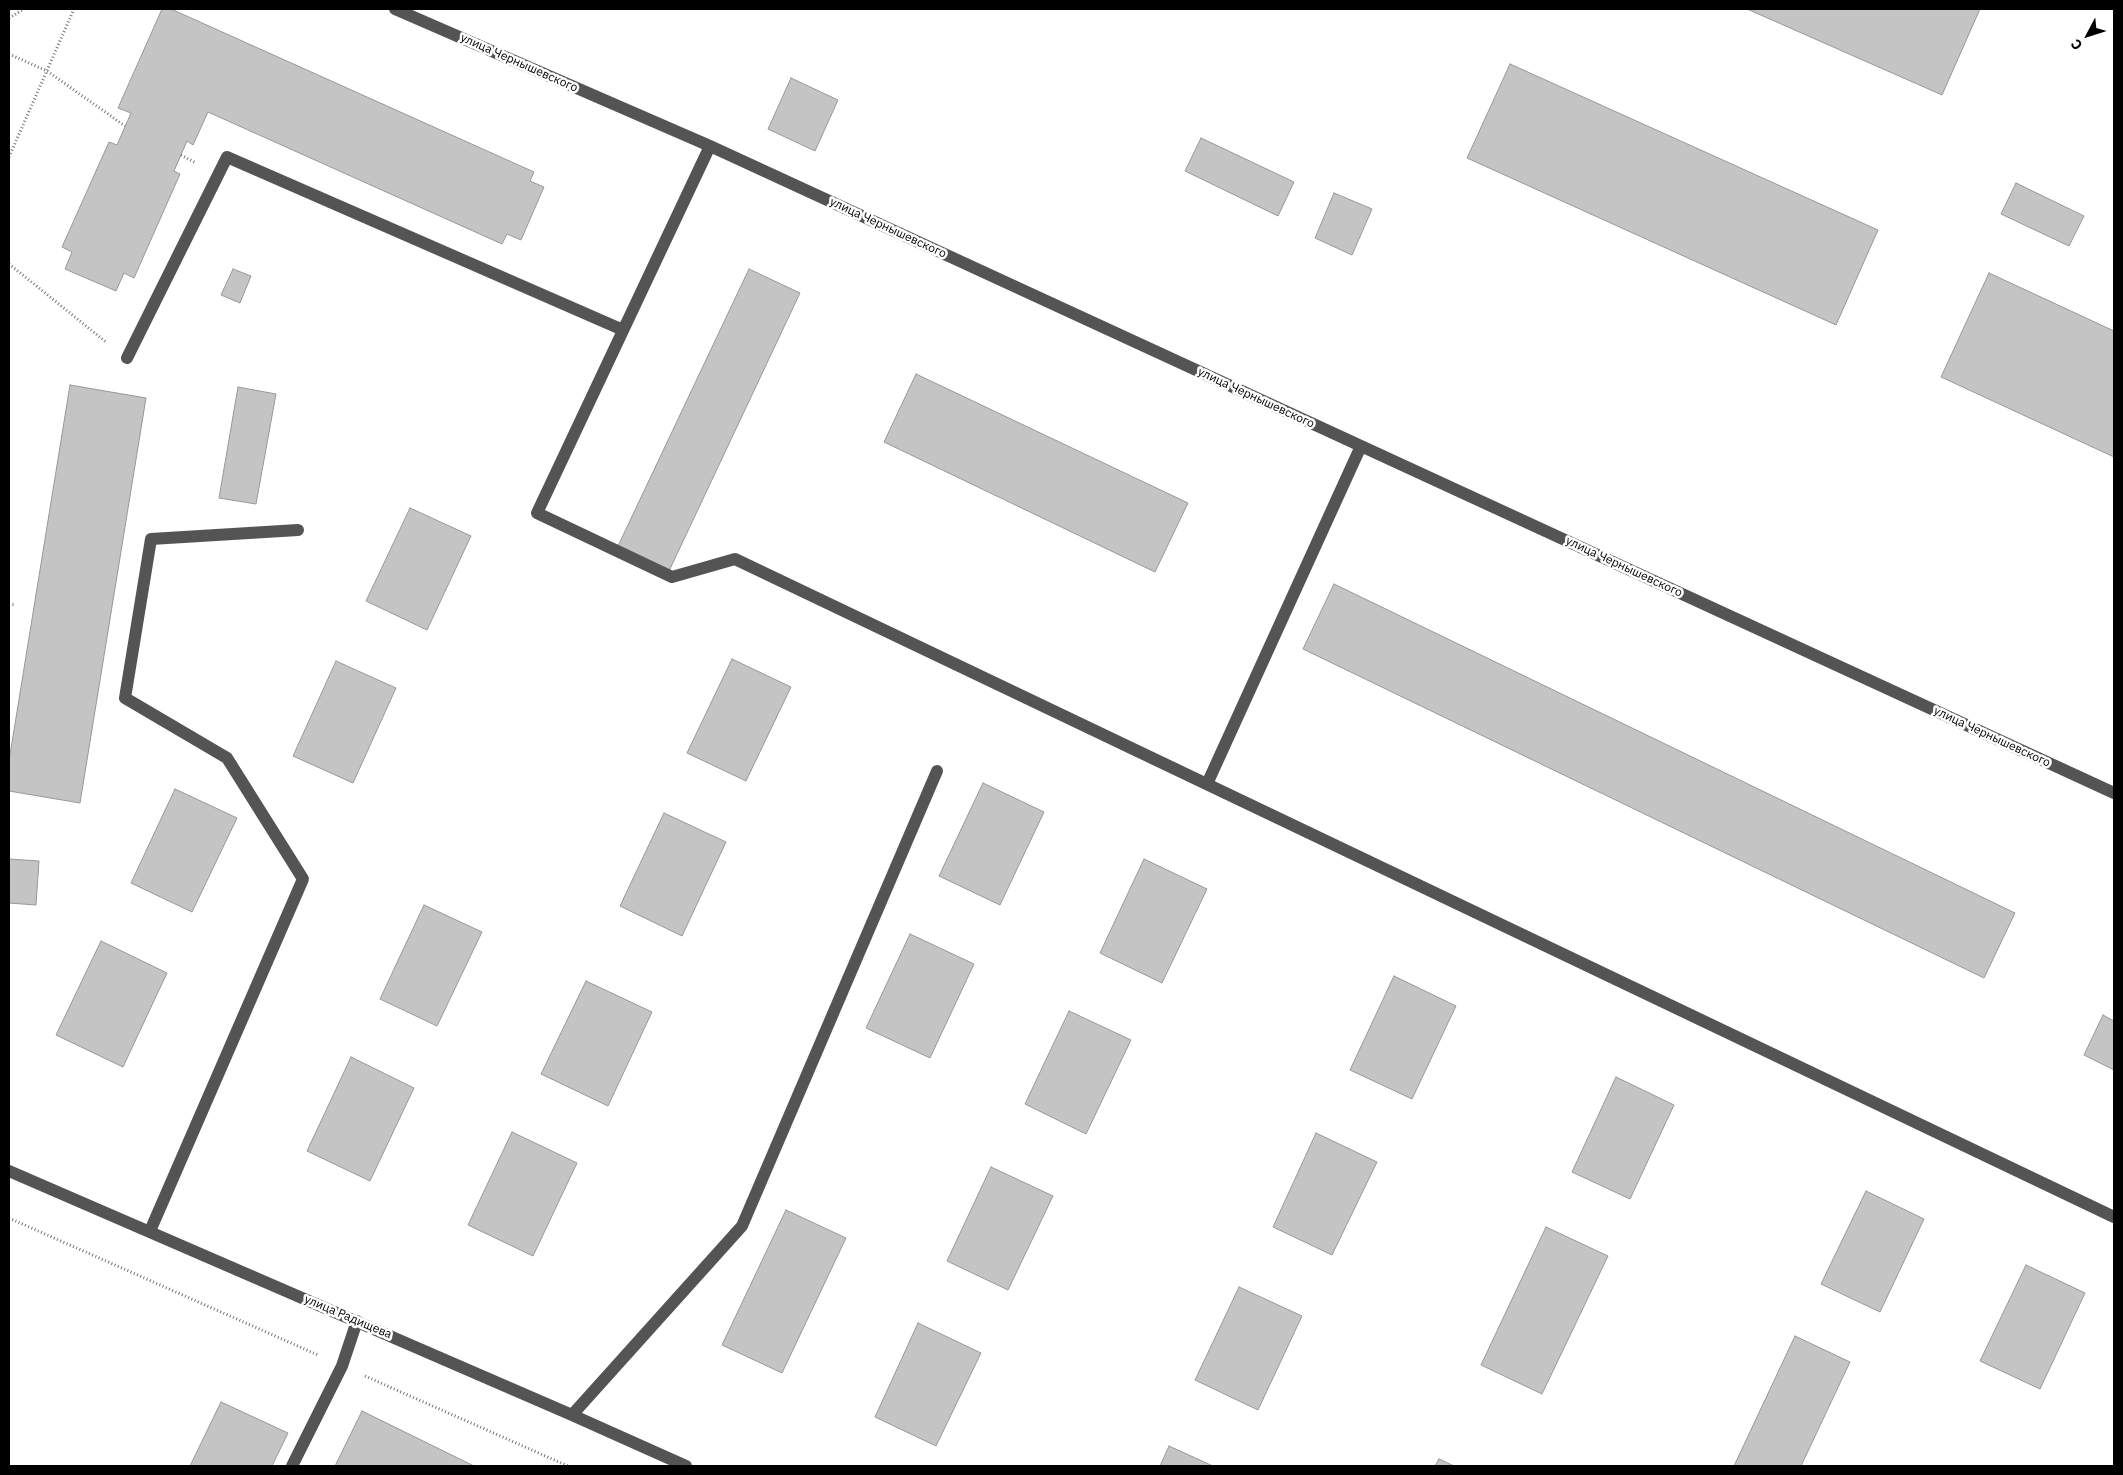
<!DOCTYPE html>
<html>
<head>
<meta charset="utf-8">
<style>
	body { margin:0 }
	#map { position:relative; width:2123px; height:1475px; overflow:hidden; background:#fff; font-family:"IBM Plex Sans",sans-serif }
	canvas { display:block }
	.frame { position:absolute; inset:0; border:10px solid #000; pointer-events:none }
	.north { position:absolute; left:2063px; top:10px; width:50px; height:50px; -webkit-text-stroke:4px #fff; paint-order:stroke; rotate:230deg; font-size:14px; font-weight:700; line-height:20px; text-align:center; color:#000 }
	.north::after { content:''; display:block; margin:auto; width:18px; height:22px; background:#000; clip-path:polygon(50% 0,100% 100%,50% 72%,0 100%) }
</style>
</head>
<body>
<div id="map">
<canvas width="2123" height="1475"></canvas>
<div class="frame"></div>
<div class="north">С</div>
</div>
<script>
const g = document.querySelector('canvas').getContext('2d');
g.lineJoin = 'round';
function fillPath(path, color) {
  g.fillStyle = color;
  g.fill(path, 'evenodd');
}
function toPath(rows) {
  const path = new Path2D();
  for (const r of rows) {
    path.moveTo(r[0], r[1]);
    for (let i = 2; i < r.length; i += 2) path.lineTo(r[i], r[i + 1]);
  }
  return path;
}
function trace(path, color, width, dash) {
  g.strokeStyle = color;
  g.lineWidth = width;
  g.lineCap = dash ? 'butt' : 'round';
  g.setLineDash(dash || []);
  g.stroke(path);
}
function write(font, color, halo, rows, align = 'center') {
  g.font = font + ' "IBM Plex Sans",sans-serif';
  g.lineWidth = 5;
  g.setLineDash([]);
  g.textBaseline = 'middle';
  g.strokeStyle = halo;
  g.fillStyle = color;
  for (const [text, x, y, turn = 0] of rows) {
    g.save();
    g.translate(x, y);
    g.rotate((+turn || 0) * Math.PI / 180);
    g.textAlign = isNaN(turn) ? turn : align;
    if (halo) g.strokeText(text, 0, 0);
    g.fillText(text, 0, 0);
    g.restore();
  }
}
const building = toPath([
	[162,9,171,9,534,172,530,181,544,187,521,240,507,234,502,244,208,112,193,145,187,141,174,171,180,174,134,278,124,273,116,291,65,269,72,252,62,247,109,142,117,145,131,113,118,108,162,9],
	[1747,9,1980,9,1942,95,1747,9],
	[1510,64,1878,230,1836,325,1467,158,1510,64],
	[791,78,838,100,815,151,768,129,791,78],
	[1201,138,1294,182,1278,216,1185,171,1201,138],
	[2016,183,2084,216,2069,246,2001,214,2016,183],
	[1334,193,1372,209,1352,255,1315,238,1334,193],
	[233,269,251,276,240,303,221,295,233,269],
	[749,269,800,293,669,571,618,546,749,269],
	[1989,273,2114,331,2114,457,1941,377,1989,273],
	[916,374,1188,503,1155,572,884,442,916,374],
	[70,385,146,398,80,803,9,791,9,761,70,385],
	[238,387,276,394,256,504,219,498,238,387],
	[410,508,471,536,427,630,366,601,410,508],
	[1334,584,2015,913,1984,978,1303,649,1334,584],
	[732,659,791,687,746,781,687,753,732,659],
	[336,661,396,688,353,783,293,756,336,661],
	[983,783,1044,812,1000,905,939,876,983,783],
	[175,789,237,818,192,912,131,883,175,789],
	[664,813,726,842,682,936,620,906,664,813],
	[9,859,39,861,36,905,9,903,9,859],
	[1144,859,1207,889,1162,983,1100,953,1144,859],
	[424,905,482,932,437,1026,380,999,424,905],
	[910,934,974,964,930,1058,866,1028,910,934],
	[101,941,167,973,123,1067,56,1035,101,941],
	[1394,976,1456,1006,1412,1099,1350,1070,1394,976],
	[586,981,652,1012,608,1106,541,1074,586,981],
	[1069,1011,1131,1040,1086,1134,1025,1104,1069,1011],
	[2103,1015,2114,1021,2114,1070,2084,1055,2103,1015],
	[351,1057,414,1088,370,1181,307,1151,351,1057],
	[1616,1077,1674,1105,1630,1199,1572,1172,1616,1077],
	[512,1132,577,1163,533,1256,468,1225,512,1132],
	[1316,1133,1377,1162,1332,1255,1273,1227,1316,1133],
	[991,1167,1053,1196,1008,1290,947,1261,991,1167],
	[1866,1191,1924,1219,1880,1312,1821,1284,1866,1191],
	[786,1210,846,1238,782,1373,722,1345,786,1210],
	[1546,1227,1608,1256,1542,1394,1481,1365,1546,1227],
	[2026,1265,2085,1293,2040,1389,1980,1361,2026,1265],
	[1239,1287,1302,1316,1258,1410,1195,1380,1239,1287],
	[918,1323,981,1353,936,1446,875,1417,918,1323],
	[1795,1336,1850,1362,1801,1466,1734,1466,1795,1336],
	[221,1402,288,1433,272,1466,190,1466,221,1402],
	[362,1411,474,1466,335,1466,362,1411],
	[1169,1446,1213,1466,1160,1466,1169,1446],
	[1439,1459,1454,1466,1435,1466,1439,1459]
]);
fillPath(building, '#c4c4c4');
trace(building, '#989898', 1);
trace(toPath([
	[9,18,24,9],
	[9,54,47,71,125,126],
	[181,155,196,163],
	[9,157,74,9],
	[9,264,106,342],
	[9,604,15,605],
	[9,1218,318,1355],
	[365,1376,568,1466]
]), '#767676', 3, [1, 2.5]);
trace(toPath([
	[395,9,710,146,2114,793],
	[710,146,537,513,672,577,735,559,2114,1217],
	[127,358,227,157,623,330],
	[1207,784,1361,446],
	[9,1171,572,1415,686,1466],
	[150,1231,303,879,227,758,125,698,151,539,298,530],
	[572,1415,742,1226,937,771],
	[292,1466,342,1366,357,1321]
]), '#545454', 12);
write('12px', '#000', '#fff', [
	["улица Чернышевского",519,63,24],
	["улица Чернышевского",888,228,25],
	["улица Чернышевского",1256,398,25],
	["улица Чернышевского",1624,567,25],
	["улица Чернышевского",1992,737,25],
	["улица Радищева",348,1317,23]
]);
</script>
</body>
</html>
